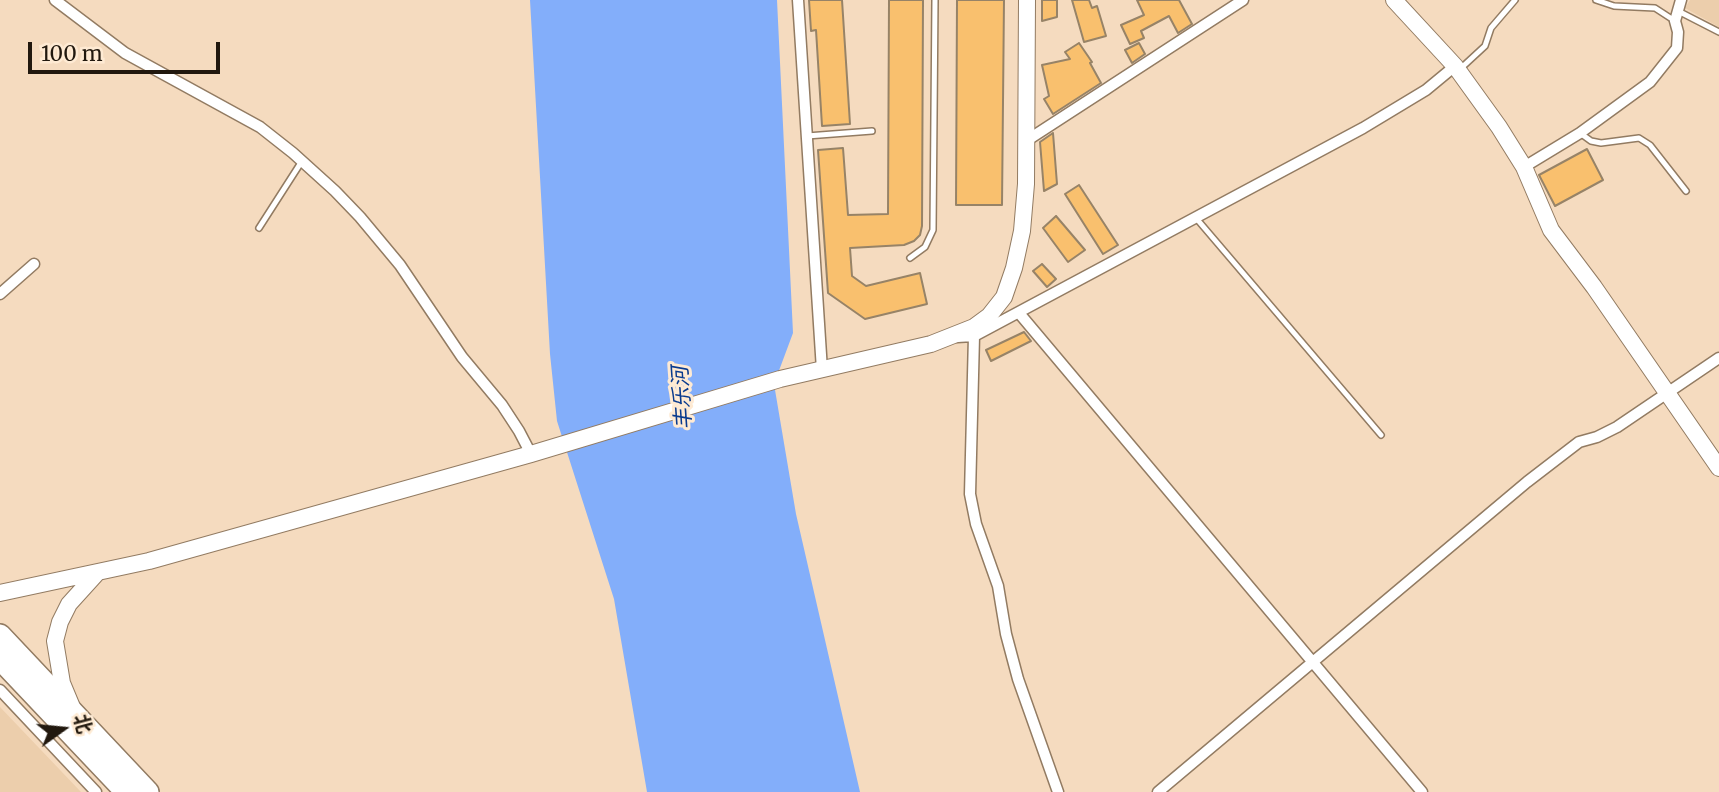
<!DOCTYPE html>
<html>
<head>
<meta charset="utf-8">
<style>
	body { margin:0 }
	#map { position:relative; width:1719px; height:792px; overflow:hidden; background:#f5dbbf; font-family:Merriweather,"Noto Sans SC",serif }
	canvas { display:block }
	.north { position:absolute; left:28px; top:694px; width:70px; height:70px; -webkit-text-stroke:5px #feead3; paint-order:stroke; rotate:75deg; font-size:19px; font-weight:700; line-height:28px; text-align:center; color:#21180e }
	.north::after { content:''; display:block; margin:auto; width:24px; height:32px; background:#21180e; clip-path:polygon(50% 0,100% 100%,50% 72%,0 100%) }
	.scale { position:absolute; left:28px; top:42px; width:192px; height:32px; box-sizing:border-box; border:4px solid #21180e; border-top:0; padding-left:9px; font-size:21px; line-height:24px; white-space:nowrap; color:#21180e; -webkit-text-stroke:5px #feead3; paint-order:stroke }
</style>
</head>
<body>
<div id="map">
<canvas width="1719" height="792"></canvas>
<div class="north">北</div>
<div class="scale">100 m</div>
</div>
<script>
const g = document.querySelector('canvas').getContext('2d');
g.lineJoin = 'round';
function fillPath(path, color) {
  g.fillStyle = color;
  g.fill(path, 'evenodd');
}
function toPath(rows) {
  const path = new Path2D();
  for (const r of rows) {
    path.moveTo(r[0], r[1]);
    for (let i = 2; i < r.length; i += 2) path.lineTo(r[i], r[i + 1]);
  }
  return path;
}
function trace(path, color, width, dash) {
  g.strokeStyle = color;
  g.lineWidth = width;
  g.lineCap = dash ? 'butt' : 'round';
  g.setLineDash(dash || []);
  g.stroke(path);
}
function write(font, color, halo, rows, align = 'center') {
  g.font = font + ' Merriweather,"Noto Sans SC",serif';
  g.lineWidth = 6;
  g.setLineDash([]);
  g.textBaseline = 'middle';
  g.strokeStyle = halo;
  g.fillStyle = color;
  for (const [text, x, y, turn = 0] of rows) {
    g.save();
    g.translate(x, y);
    g.rotate((+turn || 0) * Math.PI / 180);
    g.textAlign = isNaN(turn) ? turn : align;
    if (halo) g.strokeText(text, 0, 0);
    g.fillText(text, 0, 0);
    g.restore();
  }
}
fillPath(toPath([
	[1690,0,1719,0,1719,27,1685,8],
	[0,707,81,792,0,792]
]), '#ecceac');
fillPath(toPath([
	[530,0,777,0,793,333,774,384,796,514,860,792,647,792,614,599,557,421,550,354]
]), '#83aefa');
const building = toPath([
	[809,0,842,0,850,124,822,126,816,30,811,31,809,0],
	[889,0,923,0,922,226,920,235,914,241,904,245,850,248,852,276,866,286,920,273,927,304,865,319,828,293,818,150,843,148,848,215,888,214,889,0],
	[957,0,1004,0,1002,205,956,205,957,0],
	[1042,0,1057,0,1057,17,1042,21,1042,0],
	[1072,0,1089,0,1092,8,1097,6,1106,36,1084,42,1072,0],
	[1137,0,1179,0,1192,24,1178,33,1169,16,1141,31,1144,38,1130,44,1121,25,1144,15,1137,0],
	[1079,43,1092,62,1090,63,1101,83,1053,114,1044,99,1049,96,1042,65,1070,59,1065,52,1079,43],
	[1139,43,1145,54,1132,63,1125,50,1139,43],
	[1053,133,1057,184,1044,191,1040,142,1053,133],
	[1587,149,1603,180,1555,206,1539,175,1587,149],
	[1079,185,1118,245,1103,254,1065,194,1079,185],
	[1056,216,1085,250,1068,262,1043,228,1056,216],
	[1042,264,1056,279,1047,287,1033,271,1042,264],
	[1024,332,1031,341,991,361,986,350,1024,332]
]);
fillPath(building, '#f9c06e');
trace(building, '#978367', 2);
const lane = toPath([
	[1596,0,1614,6,1655,8,1675,21],
	[1678,11,1719,32],
	[1459,70,1485,46,1491,28,1515,0],
	[1580,133,1591,141,1601,143,1639,138,1650,145,1686,191],
	[807,136,872,131],
	[1196,218,1381,435],
	[259,228,302,161],
	[910,258,925,247,933,230,935,0]
]);
const street = toPath([
	[55,0,125,53,260,127,293,153,335,191,360,217,400,265,462,357,502,405,519,431,531,454],
	[798,0,822,370],
	[1026,141,1243,0],
	[1524,167,1580,133,1650,82,1677,48,1678,32,1675,21,1681,0],
	[0,294,34,264],
	[1019,313,1422,792],
	[974,336,970,494,976,524,998,586,1006,634,1018,679,1058,792],
	[957,337,974,336,1363,128,1426,90,1455,66],
	[0,690,96,792],
	[1158,792,1527,482,1579,442,1597,437,1617,427,1719,358]
]);
const secondary = toPath([
	[1394,0,1455,66,1499,127,1524,167,1551,230,1594,287,1719,468],
	[0,593,149,561,531,454,780,379,931,344,974,327,989,316,1004,297,1014,268,1022,231,1026,184,1027,0],
	[72,707,62,683,55,641,60,622,69,604,98,572]
]);
const highway = toPath([
	[0,635,148,792],
	[0,659,126,792]
]);
trace(lane, '#927b62', 8);
trace(street, '#927b62', 13);
trace(secondary, '#927b62', 18);
trace(highway, '#927b62', 24);
trace(lane, '#fff', 5);
trace(street, '#fff', 10);
trace(secondary, '#fff', 16);
trace(highway, '#fff', 21);
write('italic 21px', '#093a8e', '#feead3', [
	["丰乐河",683,398,-94]
]);
</script>
</body>
</html>
